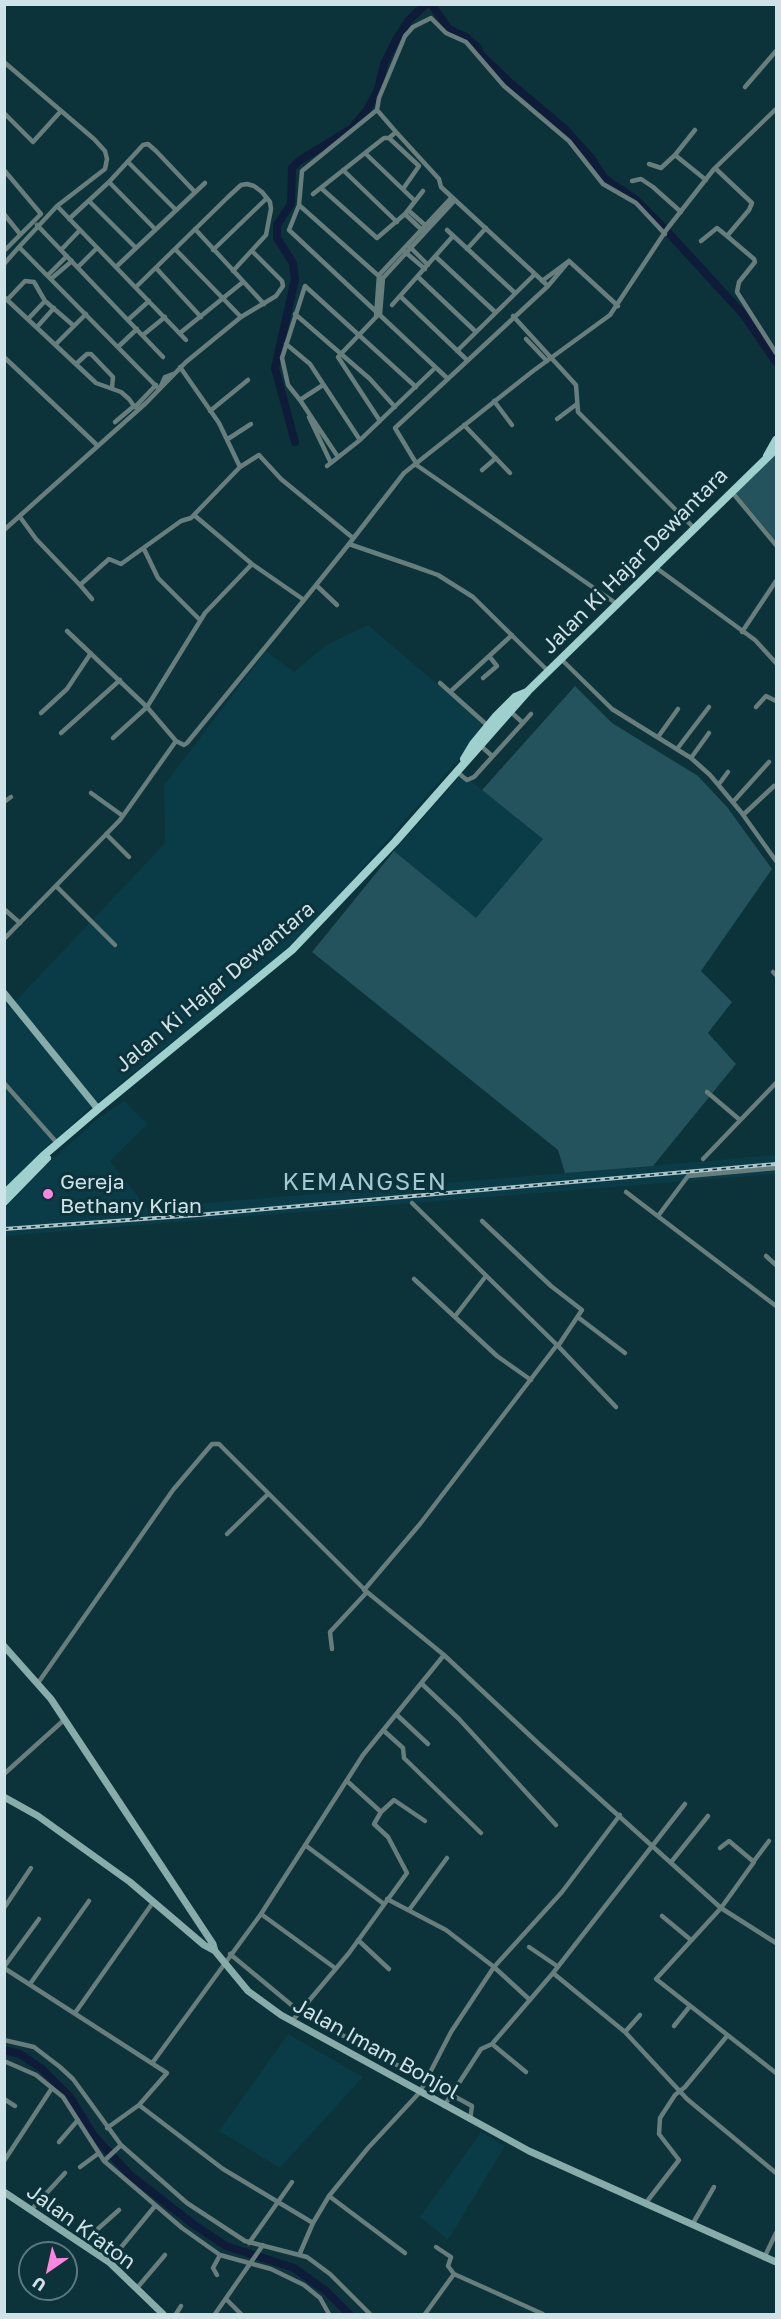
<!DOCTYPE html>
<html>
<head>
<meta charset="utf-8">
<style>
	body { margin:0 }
	#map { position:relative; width:781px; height:2319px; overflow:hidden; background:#0c323a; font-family:"Golos Text",sans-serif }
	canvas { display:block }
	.frame { position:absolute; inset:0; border:6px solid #cfe2e7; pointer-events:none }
	.north { position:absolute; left:18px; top:2241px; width:60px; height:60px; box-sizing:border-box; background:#0c323a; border:2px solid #5a787f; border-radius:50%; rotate:214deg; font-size:16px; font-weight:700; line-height:24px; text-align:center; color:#cfe2e7 }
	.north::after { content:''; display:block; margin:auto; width:21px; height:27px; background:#ff85de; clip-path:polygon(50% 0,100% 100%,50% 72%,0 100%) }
</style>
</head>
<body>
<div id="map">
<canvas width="781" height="2319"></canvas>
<div class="frame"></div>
<div class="north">U</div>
</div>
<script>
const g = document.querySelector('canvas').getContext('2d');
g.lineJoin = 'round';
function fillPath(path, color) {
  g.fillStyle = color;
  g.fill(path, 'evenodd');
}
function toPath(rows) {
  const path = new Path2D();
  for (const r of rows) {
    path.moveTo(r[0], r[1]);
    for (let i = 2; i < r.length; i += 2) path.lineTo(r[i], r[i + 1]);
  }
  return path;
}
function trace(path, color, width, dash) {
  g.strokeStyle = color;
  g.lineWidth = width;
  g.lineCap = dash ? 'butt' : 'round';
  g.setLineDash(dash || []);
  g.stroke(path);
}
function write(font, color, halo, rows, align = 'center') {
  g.font = font + ' "Golos Text",sans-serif';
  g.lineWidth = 6;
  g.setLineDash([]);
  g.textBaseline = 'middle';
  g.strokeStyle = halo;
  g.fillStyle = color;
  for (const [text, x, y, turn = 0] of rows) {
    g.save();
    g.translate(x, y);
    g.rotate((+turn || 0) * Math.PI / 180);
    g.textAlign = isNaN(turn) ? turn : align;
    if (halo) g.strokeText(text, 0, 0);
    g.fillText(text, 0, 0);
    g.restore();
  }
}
fillPath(toPath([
	[368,625,483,723,462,756,315,922,267,967,86,1111,5,1191,4,1003,9,1008,165,843,164,785,266,651,294,672,326,645],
	[462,774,544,839,476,919,394,851],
	[124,1101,148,1124,110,1161,147,1208,776,1155,776,1174,5,1236,5,1207,53,1159,96,1120],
	[288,2034,363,2077,280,2168,219,2131],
	[481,2132,505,2146,448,2240,420,2217]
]), '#093c47');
fillPath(toPath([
	[776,453,776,541,736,493],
	[575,686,612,723,698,776,727,807,772,869,701,971,732,1002,708,1033,736,1064,653,1166,565,1173,558,1150,312,952,394,851,476,918,543,839,482,790]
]), '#24525d');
trace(toPath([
	[431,4,449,29,466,37,478,48,481,55,507,80,565,129,591,158,604,178,635,199,664,228,743,314,776,362],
	[295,442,275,368,295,279,293,263,277,238,277,225,291,204,292,168,299,161,351,129,367,110,378,90,384,64,396,40,409,20,426,4],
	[4,2050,20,2054,42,2069,70,2097,94,2136,130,2175,193,2224,226,2246,294,2268,326,2291,349,2314]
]), '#0f1c39', 8);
trace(toPath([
	[4,62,94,139,105,151,107,159,105,169,57,206,19,247,159,389],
	[745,87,776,51],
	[377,110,302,171,299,205,289,230,447,378],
	[4,113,33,142,61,111],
	[396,132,439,179,441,187,548,286],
	[389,138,396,132,377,110,379,98,405,36,413,27,431,18,446,33,466,42,504,86,569,141,603,184,636,203,665,234],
	[366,154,415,201],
	[675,155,695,130],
	[128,162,176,210],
	[649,164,661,168,675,155,706,180],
	[715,168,752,203,749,210,727,236,754,259,755,262,739,282,737,292,776,353],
	[4,170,41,214,4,251],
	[343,170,397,222],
	[632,181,641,179,653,187,681,212],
	[109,182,155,229],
	[321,188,377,238,405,214,423,191],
	[313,194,384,138,389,138,419,166,403,189],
	[89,201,136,248],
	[299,205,381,278],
	[57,206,186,340],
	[408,210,426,226],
	[4,214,20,234],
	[405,214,423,231],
	[69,219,109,182,143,145,148,144,156,151,194,191],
	[37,225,163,357],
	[195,229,264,304],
	[447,230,515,293],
	[701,241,717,228,727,236],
	[409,246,428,265],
	[175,249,241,317],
	[467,249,486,228],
	[61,250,80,230],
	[213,250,267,198],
	[404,251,425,269],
	[436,257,494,311],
	[4,264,19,247],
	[78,267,97,248],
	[116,267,205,183],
	[156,268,201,317],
	[48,275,67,256],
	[418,277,475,331],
	[52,278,72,261],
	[542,281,569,261],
	[136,287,228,197,241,185,247,184,254,186,262,192,270,202,271,209,266,235,233,271],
	[400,296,467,360],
	[4,297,96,383,121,392,129,399,134,406,115,422],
	[7,300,25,281,34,282,45,301,74,326],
	[392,305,453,236],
	[295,314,370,379,395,407],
	[380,314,383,278,455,200],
	[378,315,338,357,380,421],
	[513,316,576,385,578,412,694,528],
	[376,317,379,275,452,197],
	[28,319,45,301],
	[129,319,149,301],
	[37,327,54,308],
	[180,333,243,282],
	[143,335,165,317],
	[526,339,547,361],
	[286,344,310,364,360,440],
	[55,345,86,314],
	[118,347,137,329],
	[457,351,535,274],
	[4,357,98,446],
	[76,364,87,354,91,354,113,377,112,388],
	[180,367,219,423,240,467],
	[323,385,300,400,338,457],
	[161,386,165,377,173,374],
	[300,400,288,385,282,358,305,286,416,387],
	[494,401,512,425],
	[135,407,156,385],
	[210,411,248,380],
	[309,417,331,463],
	[557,419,577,404],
	[464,425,510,473],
	[228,439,251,424],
	[416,463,395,428,548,286,569,261,618,306],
	[415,464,617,604],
	[327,466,360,440,435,368],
	[482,470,496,458],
	[732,492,776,545],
	[194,515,252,564],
	[20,517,36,539,80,585,109,559,121,564,181,521,191,518,240,467,259,455,281,479,353,538],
	[4,530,146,403,186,362,241,317,276,296,283,286,282,281,252,251],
	[349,544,404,473,533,371,610,315,667,229,714,169,776,109],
	[144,549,158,578,200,620],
	[655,567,755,640,776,663],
	[80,585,92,599],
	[316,585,337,605],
	[67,631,147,707,113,738],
	[742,632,776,581],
	[561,659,612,709,691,758,710,775,741,812,776,861],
	[483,678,497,666,489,656],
	[440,683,488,726],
	[450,692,512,635],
	[756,707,766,696,776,701],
	[511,712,523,723],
	[41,713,67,689,91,653],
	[61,733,120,680],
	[658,737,678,709],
	[176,741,184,745,187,743,304,600],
	[481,746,492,756],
	[677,749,709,707],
	[691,758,709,733],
	[457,772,467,780,474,777,531,714],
	[719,784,728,772],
	[91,793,123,816],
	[4,802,11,797],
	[733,802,769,762],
	[743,815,774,786],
	[106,834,129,857],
	[56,886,115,945],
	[4,909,20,923],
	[4,939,120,820,176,741,147,707,205,613,252,564,304,600,349,544,413,566,438,575,473,597,549,672],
	[773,972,776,975],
	[4,1083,58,1144],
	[707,1092,740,1120],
	[703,1159,776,1083],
	[626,1192,776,1306],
	[412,1203,557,1345,616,1407],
	[658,1216,688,1176,776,1168],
	[482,1221,551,1286,582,1310,558,1346],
	[766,1256,776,1265],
	[414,1279,497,1356,531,1380],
	[456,1315,486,1276],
	[579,1318,625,1353],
	[227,1534,268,1494],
	[364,1590,420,1524,557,1345],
	[332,1649,330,1632,367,1592],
	[38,1683,173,1490,212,1444,219,1444,367,1592,444,1655,540,1745,721,1908,776,1943],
	[422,1684,459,1719,556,1825],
	[397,1715,428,1744],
	[383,1730,403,1748,404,1758,481,1833],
	[4,1774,64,1720],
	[381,1812,394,1800,425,1821],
	[305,1845,384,1904],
	[720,1848,729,1841,754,1862,721,1908,656,1979,776,2073],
	[672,1861,708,1816],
	[754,1861,769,1841],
	[387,1899,446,1930,494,1967,530,2000],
	[4,1908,31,1868],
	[409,1910,447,1858],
	[261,1914,335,1968],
	[662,1916,691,1940],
	[358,1940,389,1969],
	[529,1947,557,1966],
	[230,1954,300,2012,472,2106,470,2120],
	[4,1967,39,1919],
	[4,1968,167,2073,139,2105,107,2128],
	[553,1973,625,2032,687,2099,776,2173],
	[30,1984,89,1901],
	[75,2013,154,1901],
	[292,2021,349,1953,407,1873,388,1837,374,1824,381,1812,347,1781],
	[674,2026,690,2006],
	[625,2032,640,2015],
	[4,2040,34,2047,60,2067,73,2079,121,2145,187,2203,245,2241,307,2257,330,2274,370,2314],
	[492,2044,526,2072],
	[4,2061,36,2075,63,2097,104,2161,182,2228,220,2255,271,2269,304,2285,320,2298,329,2314],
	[153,2062,261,1914,363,1755,444,1655],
	[4,2099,15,2106],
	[139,2105,223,2169,313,2223],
	[444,2106,481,2049,492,2044,553,1973,685,1804],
	[59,2142,78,2120],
	[4,2161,52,2088],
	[104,2161,121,2145],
	[80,2167,99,2153],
	[329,2196,405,2253],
	[645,2204,679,2160,659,2134,660,2118,675,2095,685,2087,727,2036],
	[31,2210,65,2173],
	[692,2225,714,2187],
	[82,2243,119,2210],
	[249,2243,292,2182],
	[436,2247,451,2257,448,2266,454,2274,543,2314],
	[300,2253,313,2223,329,2196,368,2148,420,2092,451,2032,494,1967,562,1892,620,1815],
	[764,2258,776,2233],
	[109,2262,155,2206],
	[217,2275,213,2268,220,2255],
	[137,2288,165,2255],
	[227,2300,241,2314],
	[176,2314,181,2306],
	[215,2314,263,2245],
	[425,2314,454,2274]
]), '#677e7c', 4.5);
trace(toPath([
	[4,993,98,1109],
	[4,1646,51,1699,213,1944,215,1951],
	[4,1797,38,1816,130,1882,204,1945,215,1951,248,1991,281,2015,529,2151,776,2262],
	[4,2192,109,2262,163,2314]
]), '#87aca9', 7);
trace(toPath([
	[767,456,776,440],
	[464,759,473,744,496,716,515,697,527,692],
	[4,1194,43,1156,98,1109,292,950,395,842,528,691,776,449],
	[4,1202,47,1158]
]), '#9fd0cd', 8);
const rail = toPath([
	[4,1229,198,1215,776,1164]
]);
trace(rail, '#aec4ca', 4);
trace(rail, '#0c323a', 1.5, [4.5]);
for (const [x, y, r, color] of [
	[48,1194,6,"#ff85de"]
]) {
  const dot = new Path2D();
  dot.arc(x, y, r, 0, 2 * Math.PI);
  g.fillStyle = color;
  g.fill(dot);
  trace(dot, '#0c323a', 2);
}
write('21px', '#cfe2e7', '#0c323a', [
	["Jalan Ki Hajar Dewantara",635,561,-45],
	["Jalan Ki Hajar Dewantara",215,987,-40],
	["Jalan Imam Bonjol",376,2049,29],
	["Jalan Kraton",81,2227,36]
]);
write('21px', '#cfe2e7', '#0c323a', [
	["Gereja",60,1182],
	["Bethany Krian",60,1206]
], 'left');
g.letterSpacing = '1.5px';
write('24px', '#a2cad4', '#0c323a', [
	["KEMANGSEN",365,1182]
]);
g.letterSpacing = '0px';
</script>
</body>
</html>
